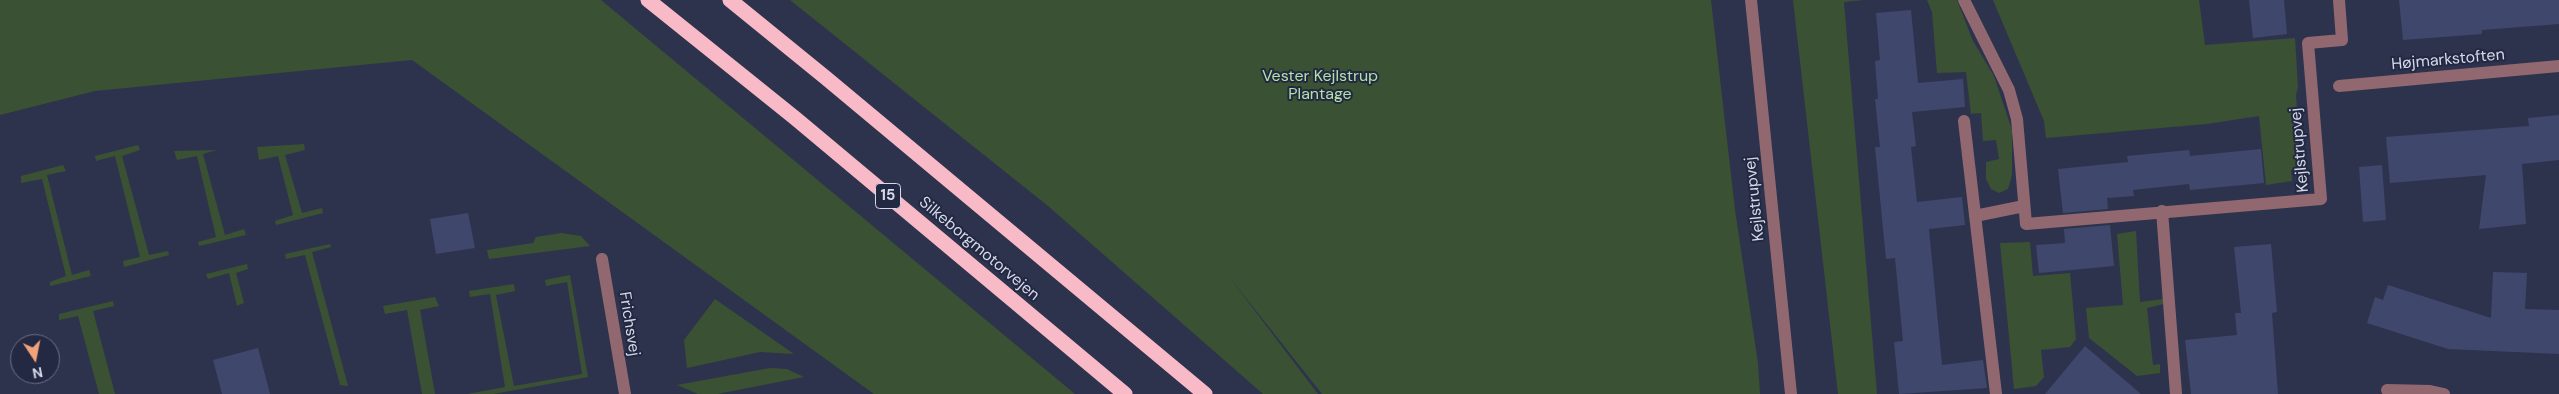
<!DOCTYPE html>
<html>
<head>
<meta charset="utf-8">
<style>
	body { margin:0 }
	#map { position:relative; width:2559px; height:394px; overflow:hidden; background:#2d334d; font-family:"DM Sans",sans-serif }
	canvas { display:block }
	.north { position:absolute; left:10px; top:334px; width:50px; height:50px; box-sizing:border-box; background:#232942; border:1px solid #6a6f85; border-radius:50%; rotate:169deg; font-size:14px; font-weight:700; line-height:20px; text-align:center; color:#d5d9ea }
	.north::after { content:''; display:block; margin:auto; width:18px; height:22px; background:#f0a27a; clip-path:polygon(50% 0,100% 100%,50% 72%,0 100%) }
</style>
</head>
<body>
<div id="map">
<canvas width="2559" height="394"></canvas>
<div class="north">N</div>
</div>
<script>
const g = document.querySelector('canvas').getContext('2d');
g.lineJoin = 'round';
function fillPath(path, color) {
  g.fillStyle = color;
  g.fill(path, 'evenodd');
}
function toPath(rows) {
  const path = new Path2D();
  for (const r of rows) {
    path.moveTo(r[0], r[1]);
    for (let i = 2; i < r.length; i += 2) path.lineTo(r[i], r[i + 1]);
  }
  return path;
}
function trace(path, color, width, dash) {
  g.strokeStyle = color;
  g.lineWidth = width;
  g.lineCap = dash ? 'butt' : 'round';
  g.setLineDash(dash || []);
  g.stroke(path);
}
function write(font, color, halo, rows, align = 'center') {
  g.font = font + ' "DM Sans",sans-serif';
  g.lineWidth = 4;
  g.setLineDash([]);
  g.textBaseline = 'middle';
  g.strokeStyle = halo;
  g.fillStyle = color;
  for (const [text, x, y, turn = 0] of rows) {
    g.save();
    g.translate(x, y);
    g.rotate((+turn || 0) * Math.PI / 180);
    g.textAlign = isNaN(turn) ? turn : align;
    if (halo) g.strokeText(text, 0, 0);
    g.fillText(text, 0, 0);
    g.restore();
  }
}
fillPath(toPath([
	[0,0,601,0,1075,394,874,394,412,60,95,91,0,115],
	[790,0,1711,0,1735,210,1758,363,1760,394,1322,394,1230,278,1318,394,1263,394,1048,206],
	[1793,0,1864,0,1844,2,1877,394,1838,394],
	[1927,0,1957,0,1973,41,1994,76,2012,130,2012,175,2008,189,1999,193,1991,189,1986,179,1986,162,1999,159,1996,140,1983,141,1981,113,1971,114,1966,72,1937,73,1932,12],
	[1993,0,2199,0,2205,45,2295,38,2298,87,2296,95,2301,170,2291,170,2292,181,2266,185,2259,116,2207,124,2046,138,2044,121],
	[304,144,305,150,285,155,302,213,322,208,323,213,276,225,275,221,293,215,278,156,259,160,257,147],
	[138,145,140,150,122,156,149,255,168,251,169,255,124,267,123,261,140,257,115,156,96,161,95,156],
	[217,150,203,154,225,235,244,229,246,235,199,246,198,242,216,237,197,156,177,160,174,151],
	[63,165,66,171,47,175,72,275,89,270,91,276,50,286,50,282,66,276,42,179,21,183,21,176],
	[2136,231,2140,302,2163,299,2164,304,2147,308,2153,365,2160,364,2160,373,2137,376,2089,338,2086,308,2123,305,2117,234],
	[561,233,581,236,590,246,489,259,487,250,533,243,536,237],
	[2030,242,2033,276,2070,273,2076,339,2070,347,2041,350,2044,377,2036,386,2014,389,2000,243],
	[330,244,331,247,312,252,348,386,340,385,305,255,286,259,285,254],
	[247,264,248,269,236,273,244,303,237,306,229,273,208,279,206,274],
	[570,275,588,377,493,394,467,394,505,387,490,294,470,297,469,291,514,284,515,291,496,295,514,386,582,374,567,282,546,286,545,280],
	[435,297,439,306,420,310,435,394,422,394,407,310,385,314,383,306],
	[715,299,794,354,760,352,687,368,684,340],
	[113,301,114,306,93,311,115,394,99,394,78,316,59,320,59,314],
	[770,368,787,369,804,377,717,394,698,394,677,385]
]), '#3b5133');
fillPath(toPath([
	[2249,0,2284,0,2287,34,2253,38],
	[2399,0,2559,0,2559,24,2482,30,2482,34,2403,40],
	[1911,10,1918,83,1963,79,1965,107,1912,112,1916,146,1911,147,1917,202,1962,197,1965,225,1929,229,1942,365,1983,360,1987,388,1899,394,1894,342,1903,341,1895,258,1886,259,1875,147,1880,147,1875,99,1878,99,1875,61,1880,60,1876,13],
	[2559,115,2559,160,2522,164,2526,224,2479,229,2486,175,2390,183,2386,137,2529,126,2528,118],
	[2261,149,2264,183,2190,190,2189,184,2133,190,2134,196,2107,198,2108,209,2063,213,2058,169,2128,162,2127,156,2189,150,2190,156],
	[2382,165,2386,220,2363,222,2359,167],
	[468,213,475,248,436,254,430,219],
	[2110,225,2114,266,2039,273,2036,245,2065,243,2064,229],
	[2271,244,2277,312,2272,313,2278,394,2191,394,2185,340,2237,335,2235,313,2241,313,2234,247],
	[2493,272,2527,273,2525,309,2559,310,2559,354,2448,349,2367,323,2375,297,2383,300,2388,285,2491,318],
	[2085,346,2141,394,2045,394],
	[258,348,270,394,222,394,213,360]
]), '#40476c');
trace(toPath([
	[1751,0,1791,394],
	[1964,0,2009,90,2017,119,2026,224,2321,199,2308,43,2342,40,2339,0],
	[2339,86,2559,66],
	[1964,121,1996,394],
	[2162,211,2176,394],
	[1975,216,2024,206],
	[602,259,625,394],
	[2387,390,2430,391,2444,394]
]), '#926870', 12);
trace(toPath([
	[648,0,795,118,1125,394],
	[730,0,826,78,1205,394]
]), '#f9bac7', 15);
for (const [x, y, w] of [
	[888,196,25]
]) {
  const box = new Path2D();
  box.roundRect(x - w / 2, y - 12.5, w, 25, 4);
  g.fillStyle = '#232942';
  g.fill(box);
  trace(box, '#d5d9ea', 1);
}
write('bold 15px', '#d5d9ea', null, [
	["15",888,196]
]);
write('16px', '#d5d9ea', '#232942', [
	["Højmarkstoften",2448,60,-5],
	["Kejlstrupvej",2300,150,-95],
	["Kejlstrupvej",1755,199,-96],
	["Silkeborgmotorvejen",979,249,40],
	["Frichsvej",629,324,81]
]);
write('16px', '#b3e0a4', '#232942', [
	["Vester Kejlstrup",1320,77],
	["Plantage",1320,95]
]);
</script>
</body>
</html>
